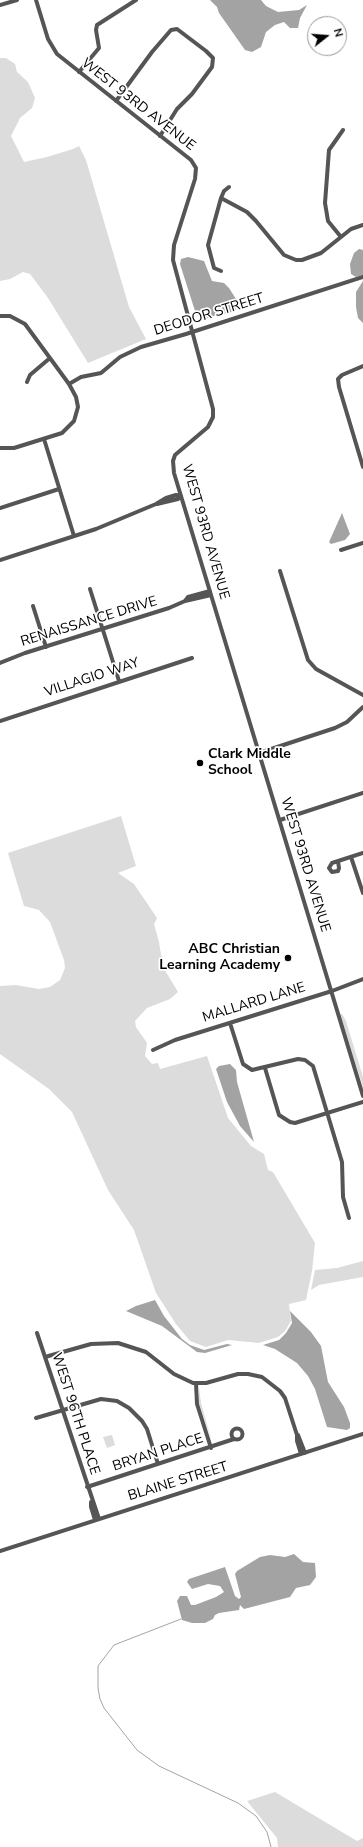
<!DOCTYPE html>
<html>
<head>
<meta charset="utf-8">
<style>
	body { margin:0 }
	#map { position:relative; width:363px; height:1847px; overflow:hidden; background:#fff; font-family:"Nunito Sans",sans-serif }
	canvas { display:block }
	.north { position:absolute; left:307px; top:16px; width:40px; height:40px; box-sizing:border-box; background:#fff; border:1px solid #999; border-radius:50%; rotate:73deg; font-size:11px; font-weight:700; line-height:16px; text-align:center; color:#000 }
	.north::after { content:''; display:block; margin:auto; width:14px; height:18px; background:#000; clip-path:polygon(50% 0,100% 100%,50% 72%,0 100%) }
</style>
</head>
<body>
<div id="map">
<canvas width="363" height="1847"></canvas>
<div class="north">N</div>
</div>
<script>
const g = document.querySelector('canvas').getContext('2d');
g.lineJoin = 'round';
function fillPath(path, color) {
  g.fillStyle = color;
  g.fill(path, 'evenodd');
}
function toPath(rows) {
  const path = new Path2D();
  for (const r of rows) {
    if (r.length === 3) {
      path.moveTo(r[0] + r[2], r[1]);
      path.arc(r[0], r[1], r[2], 0, 2 * Math.PI);
      continue;
    }
    path.moveTo(r[0], r[1]);
    for (let i = 2; i < r.length; i += 2) path.lineTo(r[i], r[i + 1]);
  }
  return path;
}
function trace(path, color, width, dash) {
  g.strokeStyle = color;
  g.lineWidth = width;
  g.lineCap = dash ? 'butt' : 'round';
  g.setLineDash(dash || []);
  g.stroke(path);
}
function write(font, color, halo, rows, align = 'center') {
  g.font = font + ' "Nunito Sans",sans-serif';
  g.lineWidth = 3.5;
  g.setLineDash([]);
  g.textBaseline = 'middle';
  g.strokeStyle = halo;
  g.fillStyle = color;
  for (const [text, x, y, turn = 0] of rows) {
    g.save();
    g.translate(x, y);
    g.rotate((+turn || 0) * Math.PI / 180);
    g.textAlign = isNaN(turn) ? turn : align;
    if (halo) g.strokeText(text, 0, 0);
    g.fillText(text, 0, 0);
    g.restore();
  }
}
fillPath(toPath([
	[0,58,6,58,15,64,17,72,28,82,35,98,32,108,20,118,11,136,24,162,47,157,73,149,79,146,86,160,129,307,146,339,88,363,48,298,30,274,23,272,10,279,0,281],
	[121,816,136,866,118,873,134,884,157,918,154,924,159,942,163,967,178,992,170,999,147,1008,135,1021,136,1027,147,1043,145,1056,152,1064,158,1063,160,1069,207,1056,228,1118,251,1146,264,1154,268,1170,273,1172,315,1243,312,1271,306,1300,289,1304,291,1321,285,1331,278,1337,259,1343,228,1340,206,1347,190,1341,176,1324,156,1293,134,1230,108,1190,72,1112,49,1089,0,1054,0,986,16,985,39,989,50,987,60,980,65,968,64,960,50,922,39,910,24,906,8,853],
	[340,1014,342,1014,346,1021,363,1077,363,1087],
	[363,1261,363,1277,319,1285,311,1290,315,1270,337,1268],
	[199,1388,201,1403,212,1442,199,1403],
	[112,1435,115,1445,107,1448,103,1437],
	[275,1792,357,1841,363,1838,363,1847,278,1847,277,1838,247,1801]
]), '#dcdcdc');
fillPath(toPath([
	[210,0,261,0,266,6,278,12,299,10,307,5,300,18,298,28,290,28,284,22,275,25,266,32,261,47,252,52,245,50,219,13,217,7],
	[359,249,363,250,363,275,356,277,351,274,350,264,354,253],
	[188,257,204,261,212,281,224,283,229,288,236,299,236,311,214,316,203,320,196,314,180,264,181,259],
	[363,281,363,323,358,318,356,307,356,292],
	[342,513,350,534,345,540,331,544,329,542],
	[230,1064,236,1070,237,1082,254,1142,240,1126,227,1102,216,1069,219,1066],
	[155,1300,164,1316,182,1339,190,1345,204,1350,227,1344,232,1345,205,1353,197,1352,162,1326,126,1311,136,1306],
	[290,1311,311,1332,321,1346,328,1382,344,1407,350,1423,350,1428,347,1430,327,1427,315,1389,308,1376,297,1363,275,1349,263,1345,279,1340,286,1333,292,1323],
	[294,1554,303,1562,315,1563,316,1577,310,1585,296,1588,290,1597,244,1609,240,1605,239,1610,219,1613,215,1615,213,1619,205,1623,192,1623,182,1620,177,1601,180,1596,187,1596,191,1605,195,1605,216,1597,224,1592,220,1586,208,1584,192,1589,187,1582,189,1579,225,1567,235,1596,239,1599,241,1597,235,1574,237,1571,260,1557,270,1555,285,1557]
]), '#a3a3a3');
trace(toPath([
	[181,1619,114,1645,98,1666,98,1688,100,1699,104,1708,137,1750,159,1766,238,1803,256,1816,267,1832,271,1847]
]), '#a3a3a3', 1);
trace(toPath([
	[36,0,48,39,57,54,191,160,196,168,195,179,174,245,173,260,213,409,213,417,208,427,175,455,173,461,174,473,363,1096],
	[0,5,17,0],
	[79,72,99,48,96,30,97,25,136,0],
	[116,101,152,52,171,30,177,29,206,51,213,58,212,67,192,94,177,109,160,136],
	[221,198,247,212,256,221,284,255,296,260,302,260,321,253,351,229,363,225],
	[341,237,328,221,325,203,329,150,343,130],
	[221,271,214,268,208,245,221,198,224,191,229,187],
	[0,316,10,316,25,324,69,384,76,397,78,407,74,421,62,433,14,448,0,448],
	[363,366,342,375,338,379,339,387,363,467],
	[27,382,30,375,50,358],
	[69,384,81,377,101,373,120,357,141,347,186,334,363,277],
	[44,439,74,536],
	[157,504,178,499,181,496],
	[0,508,59,489],
	[341,550,363,543],
	[0,560,96,529,156,504,166,498,176,495,181,496],
	[280,571,308,660,316,669,363,695],
	[90,589,119,681],
	[185,601,211,595],
	[33,606,46,647],
	[0,663,25,653,169,608,185,601,188,597,210,591],
	[0,721,192,658],
	[259,753,335,728,347,722,363,707],
	[280,820,363,793],
	[351,857,363,893],
	[338,861,339,868,338,871,332,872,329,868,332,863,363,853],
	[230,1023,243,1064,252,1070,298,1059,305,1060,313,1066,342,1162,343,1197,349,1218],
	[153,1050,175,1040,332,991,363,979],
	[265,1068,279,1115,290,1122,295,1123,363,1102],
	[37,1333,99,1519],
	[45,1357,91,1344,118,1343,146,1352,174,1374,193,1383,206,1383,238,1374,248,1374,262,1377,280,1391,285,1398,297,1435,297,1441,301,1454],
	[196,1383,197,1404,211,1448],
	[36,1418,101,1399,117,1401,129,1408,142,1421,147,1429,158,1464],
	[237,1434,5.5],
	[298,1435,305,1453],
	[87,1487,234,1439],
	[91,1502,91,1507,95,1520],
	[0,1551,363,1434]
]), '#555', 4);
for (const [x, y, r, color] of [
	[200,763,4,"#000"],
	[288,958,4,"#000"]
]) {
  const dot = new Path2D();
  dot.arc(x, y, r, 0, 2 * Math.PI);
  g.fillStyle = color;
  g.fill(dot);
  trace(dot, '#fff', 1.5);
}
write('14px', '#000', '#fff', [
	["WEST 93RD AVENUE",138,105,38],
	["DEODOR STREET",209,315,-17],
	["WEST 93RD AVENUE",205,532,74],
	["RENAISSANCE DRIVE",89,622,-17],
	["VILLAGIO WAY",92,678,-18],
	["WEST 93RD AVENUE",305,865,73],
	["MALLARD LANE",254,1003,-17],
	["WEST 96TH PLACE",75,1414,72],
	["BRYAN PLACE",158,1453,-18],
	["BLAINE STREET",178,1482,-17]
]);
write('bold 14px', '#000', '#fff', [
	["Clark Middle",208,755],
	["School",208,771],
	["ABC Christian",280,950,"right"],
	["Learning Academy",280,966,"right"]
], 'left');
</script>
</body>
</html>
